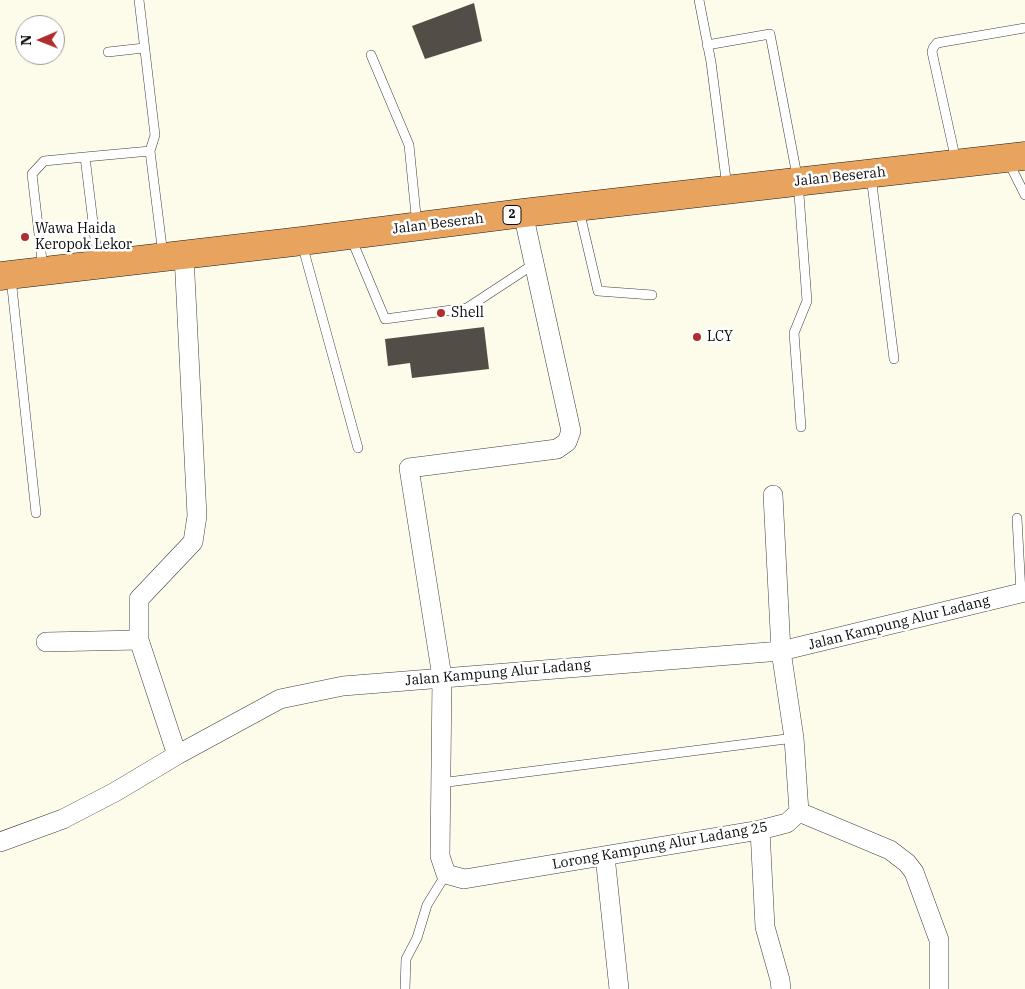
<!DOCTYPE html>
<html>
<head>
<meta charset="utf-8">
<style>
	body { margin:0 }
	#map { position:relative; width:1025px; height:989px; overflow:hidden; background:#fdfbea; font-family:"IBM Plex Serif",serif }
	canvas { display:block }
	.north { position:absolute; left:15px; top:15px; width:50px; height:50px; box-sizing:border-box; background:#fff; border:1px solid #9d9d9d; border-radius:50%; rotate:269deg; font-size:14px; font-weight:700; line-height:20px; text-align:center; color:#0b0b0b }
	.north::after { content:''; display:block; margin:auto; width:18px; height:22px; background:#af2f2f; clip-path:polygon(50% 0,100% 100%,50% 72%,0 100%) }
</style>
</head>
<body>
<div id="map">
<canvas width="1025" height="989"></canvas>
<div class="north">N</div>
</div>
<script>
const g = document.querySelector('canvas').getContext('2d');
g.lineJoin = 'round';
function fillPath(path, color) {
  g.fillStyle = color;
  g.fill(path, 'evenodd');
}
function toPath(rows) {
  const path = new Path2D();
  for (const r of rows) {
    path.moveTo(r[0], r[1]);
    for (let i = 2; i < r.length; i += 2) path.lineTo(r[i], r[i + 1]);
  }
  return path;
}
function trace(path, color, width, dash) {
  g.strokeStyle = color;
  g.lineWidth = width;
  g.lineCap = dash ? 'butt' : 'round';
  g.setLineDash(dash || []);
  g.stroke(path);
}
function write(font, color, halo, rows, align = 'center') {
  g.font = font + ' "IBM Plex Serif",serif';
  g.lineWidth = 5;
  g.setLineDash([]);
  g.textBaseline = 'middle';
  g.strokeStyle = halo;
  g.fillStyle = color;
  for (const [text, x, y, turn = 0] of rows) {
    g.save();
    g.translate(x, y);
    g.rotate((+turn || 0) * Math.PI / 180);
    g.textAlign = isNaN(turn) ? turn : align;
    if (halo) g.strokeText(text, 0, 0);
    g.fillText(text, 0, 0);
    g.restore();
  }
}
fillPath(toPath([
	[474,3,482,41,425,59,412,26],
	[484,327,489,369,412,378,410,363,388,366,385,339]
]), '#534d48');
const lane = toPath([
	[699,0,711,62,727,187],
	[707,45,770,34,798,181,807,301,794,333,801,427],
	[108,52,144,48],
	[371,55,409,145,417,225],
	[150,151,163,255],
	[956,161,932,52,933,48,937,43,1025,28],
	[1008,161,1025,195],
	[871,176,894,359],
	[579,210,598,291,652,295],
	[351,238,385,319,467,308,534,264],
	[302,244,358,448],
	[98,263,85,157,150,151,155,135,139,0],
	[43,269,32,174,44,161,85,157],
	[11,278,36,513],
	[1017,518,1021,593],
	[440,783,794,738],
	[405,989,406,959,417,938,427,905,446,874]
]);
const street = toPath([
	[523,213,571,431,567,442,557,449,409,468,442,677,440,856,446,874,464,879,760,830,787,823,799,812,794,738,781,651,773,495],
	[46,642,139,640],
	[177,755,139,640,139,599,193,542,197,516,184,255],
	[799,812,890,850,907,863,914,872,939,940,939,989],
	[760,830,765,927,780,980,781,989],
	[0,842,63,819,115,792,177,755,280,699,343,686,781,651,1025,592],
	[605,856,619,989]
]);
const highway = toPath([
	[0,276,302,241,523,213,1025,156]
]);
trace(lane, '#3e3e3e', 10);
trace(street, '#3e3e3e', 20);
trace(highway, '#1c1c1c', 29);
trace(lane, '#fff', 9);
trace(street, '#fff', 19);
trace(highway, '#e8a45e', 28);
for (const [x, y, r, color] of [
	[25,237,5,"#af2f2f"],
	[441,313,5,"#af2f2f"],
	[697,337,5,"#af2f2f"]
]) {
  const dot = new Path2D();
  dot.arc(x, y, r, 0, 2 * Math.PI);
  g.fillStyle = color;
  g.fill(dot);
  trace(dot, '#fff', 2);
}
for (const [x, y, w] of [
	[512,215,18]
]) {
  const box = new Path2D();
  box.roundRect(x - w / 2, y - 9.5, w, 19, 4);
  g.fillStyle = '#fff';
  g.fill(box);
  trace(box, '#0b0b0b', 1);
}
write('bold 12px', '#0b0b0b', null, [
	["2",512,215]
]);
write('14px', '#0b0b0b', '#fff', [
	["Jalan Beserah",840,177,-6],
	["Jalan Beserah",438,224,-7],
	["Jalan Kampung Alur Ladang",899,623,-14],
	["Jalan Kampung Alur Ladang",498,673,-5],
	["Lorong Kampung Alur Ladang 25",660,846,-10]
]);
write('14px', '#0b0b0b', '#fff', [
	["Wawa Haida",35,229],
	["Keropok Lekor",35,245],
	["Shell",451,313],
	["LCY",707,337]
], 'left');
</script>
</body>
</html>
